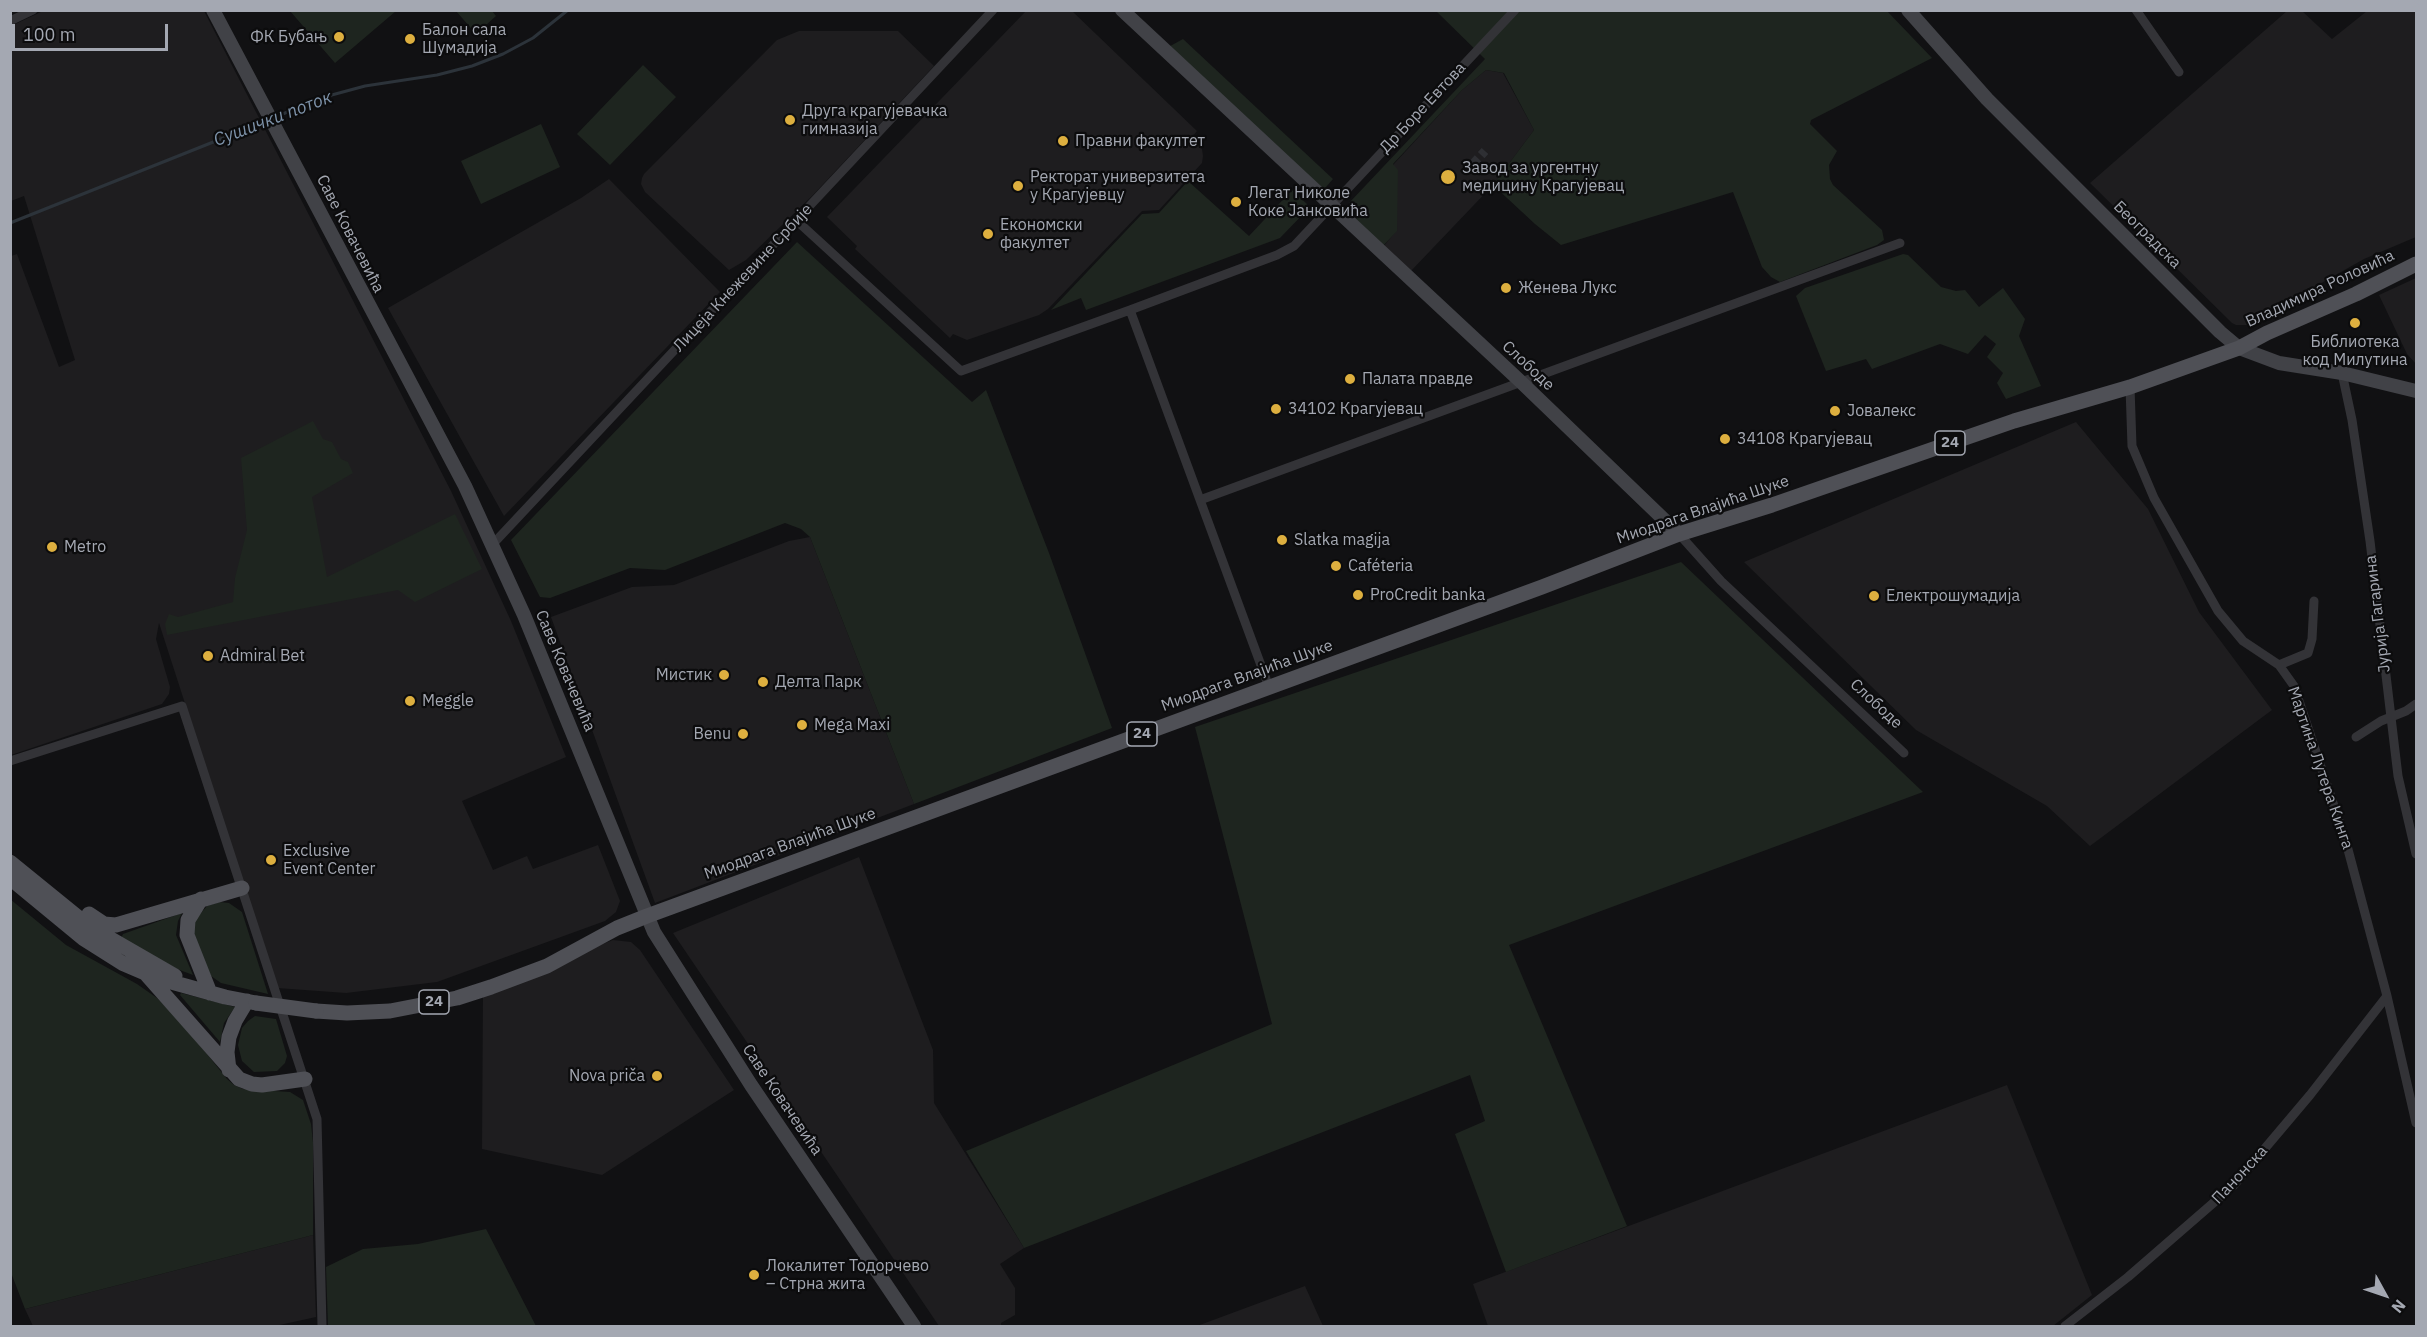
<!DOCTYPE html>
<html>
<head>
<meta charset="utf-8">
<style>
	body { margin:0 }
	#map { position:relative; width:2427px; height:1337px; overflow:hidden; background:#111113; font-family:"IBM Plex Sans",sans-serif }
	canvas { display:block }
	.frame { position:absolute; inset:0; border:12px solid #a4a8b2; pointer-events:none }
	.north { position:absolute; left:2355px; top:1265px; width:60px; height:60px; -webkit-text-stroke:4px #0c0c0d; paint-order:stroke; rotate:130deg; font-size:16px; font-weight:700; line-height:24px; text-align:center; color:#a4a8b2 }
	.north::after { content:''; display:block; margin:auto; width:21px; height:27px; background:#a4a8b2; clip-path:polygon(50% 0,100% 100%,50% 72%,0 100%) }
	.scale { position:absolute; left:12px; top:24px; width:156px; height:27px; box-sizing:border-box; border:3px solid #a4a8b2; border-top:0; padding-left:8px; font-size:18px; line-height:21px; white-space:nowrap; color:#a4a8b2; -webkit-text-stroke:4px #0c0c0d; paint-order:stroke }
</style>
</head>
<body>
<div id="map">
<canvas width="2427" height="1337"></canvas>
<div class="frame"></div>
<div class="north">N</div>
<div class="scale">100 m</div>
</div>
<script>
const g = document.querySelector('canvas').getContext('2d');
g.lineJoin = 'round';
function fillPath(path, color) {
  g.fillStyle = color;
  g.fill(path, 'evenodd');
}
function toPath(rows) {
  const path = new Path2D();
  for (const r of rows) {
    path.moveTo(r[0], r[1]);
    for (let i = 2; i < r.length; i += 2) path.lineTo(r[i], r[i + 1]);
  }
  return path;
}
function trace(path, color, width, dash) {
  g.strokeStyle = color;
  g.lineWidth = width;
  g.lineCap = dash ? 'butt' : 'round';
  g.setLineDash(dash || []);
  g.stroke(path);
}
function write(font, color, halo, rows, align = 'center') {
  g.font = font + ' "IBM Plex Sans",sans-serif';
  g.lineWidth = 4.5;
  g.setLineDash([]);
  g.textBaseline = 'middle';
  g.strokeStyle = halo;
  g.fillStyle = color;
  for (const [text, x, y, turn = 0] of rows) {
    g.save();
    g.translate(x, y);
    g.rotate((+turn || 0) * Math.PI / 180);
    g.textAlign = isNaN(turn) ? turn : align;
    if (halo) g.strokeText(text, 0, 0);
    g.fillText(text, 0, 0);
    g.restore();
  }
}
fillPath(toPath([
	[43,11,204,11,451,491,511,621,566,757,462,801,493,870,527,856,533,869,598,845,620,901,616,912,605,921,437,982,346,993,277,988,159,623,156,639,170,687,169,694,162,704,11,755,11,256,17,254,59,367,75,360,24,196,11,201,11,26],
	[1026,11,1072,11,1197,131,1192,137,1202,149,1203,156,1202,163,1159,210,1142,211,1048,309,1039,315,967,340,953,334,950,338,855,249,857,246,827,217],
	[2287,11,2302,11,2332,39,2367,11,2416,11,2416,237,2364,259,2247,325,2236,325,2232,323,2090,183],
	[799,31,898,31,934,66,813,195,746,260,729,270,645,192,641,184,642,178,644,174,777,40],
	[1486,70,1503,73,1534,130,1493,185,1410,272,1383,247,1397,230,1393,165,1462,90],
	[609,179,720,292,504,516,388,308,581,198],
	[2416,278,2416,364,2407,354,2379,295],
	[2076,422,2148,509,2199,612,2272,710,2090,846,2047,806,1916,730,1744,562],
	[810,537,914,804,655,903,551,617,632,587,674,585,789,541],
	[859,857,933,1050,934,1103,1024,1248,1000,1264,1015,1288,1015,1315,1001,1323,1001,1326,939,1326,673,933],
	[613,940,631,942,640,950,734,1090,602,1175,482,1149,483,991],
	[2007,1085,2092,1295,2053,1326,1488,1326,1473,1284],
	[313,1235,316,1317,275,1326,33,1326,25,1309],
	[1305,1286,1323,1326,1197,1326]
]), '#1e1d1f');
fillPath(toPath([
	[290,11,396,11,335,63],
	[456,11,492,11,496,16,476,34],
	[1436,11,1887,11,1932,58,1811,120,1810,124,1837,151,1829,165,1830,179,1833,185,1882,230,1884,240,1877,245,1780,282,1771,277,1762,267,1733,192,1561,245,1535,224,1493,185,1534,130,1504,73,1486,70,1462,90,1393,164,1398,170,1397,231,1383,246,1349,215,1349,203,1485,59],
	[1183,39,1333,179,1319,195,1163,50],
	[643,65,676,97,610,165,577,134],
	[541,124,560,167,481,204,461,161],
	[1188,181,1249,236,1292,190,1307,204,1308,209,1280,238,1086,310,1081,298,1051,310,1142,214,1159,213],
	[797,242,972,402,986,390,1049,553,1112,728,914,804,810,537,801,529,785,523,665,570,630,568,550,598,540,597,511,540],
	[1903,254,1908,255,1941,287,1956,291,1965,290,1979,307,2003,288,2025,319,2019,336,2041,386,2006,399,1997,383,2003,373,1987,357,1996,344,1985,335,1968,354,1940,344,1872,369,1866,359,1826,371,1796,296,1805,288],
	[313,421,323,439,332,442,341,459,348,462,353,473,312,497,327,577,455,514,482,569,415,602,398,590,167,635,165,624,169,614,178,617,233,602,235,578,247,530,241,458],
	[1681,562,1923,792,1509,945,1627,1226,1506,1272,1455,1134,1485,1121,1470,1075,1024,1248,966,1151,1272,1024,1195,727],
	[10,899,66,945,137,984,157,998,183,1024,227,1079,234,1085,243,1089,290,1092,303,1100,311,1124,313,1142,313,1235,25,1309,10,1270],
	[220,902,229,903,242,912,268,994,221,983,211,976,193,938,195,920,207,906],
	[182,913,178,921,176,935,193,975,177,969,121,938,123,934],
	[181,993,235,1007,224,1023,220,1042,180,995],
	[255,1016,276,1019,287,1056,285,1063,277,1071,254,1072,242,1061,238,1045,242,1028,248,1021],
	[486,1229,536,1326,328,1326,326,1267,363,1249,418,1244]
]), '#1e251f');
trace(toPath([
	[275,117,328,96,365,86,437,75,472,66,503,54,533,38,568,10],
	[10,223,266,121]
]), '#2c333a', 3);
trace(toPath([
	[1472,165,1485,151]
]), '#2e2f33', 9, [9, 4.5]);
trace(toPath([
	[2136,10,2179,72],
	[10,21,33,10],
	[797,221,961,371,1130,310],
	[2342,373,2352,420,2370,541,2398,776,2416,854],
	[2130,387,2132,446,2154,498,2218,611,2243,641,2279,665,2294,686,2346,842,2387,996,2416,1123],
	[1200,500,1900,243],
	[1679,534,1721,581,1904,753],
	[492,545,993,10],
	[2279,665,2308,653,2312,639,2314,601],
	[1269,687,1130,310,1277,255,1294,246,1515,10],
	[2356,737,2381,721,2406,711,2416,704],
	[10,761,182,706,317,1119,322,1326],
	[2065,1326,2128,1277,2234,1185,2310,1095,2387,996]
]), '#333337', 9);
trace(toPath([
	[213,10,465,486,524,615,654,932,751,1085,914,1326],
	[1122,10,1520,381,1679,534],
	[1908,10,1987,99,2220,332,2239,348,2279,363,2342,373,2416,391]
]), '#414247', 14);
trace(toPath([
	[10,862,90,927,175,976],
	[10,878,84,939,122,963,157,978,225,997,256,1003],
	[201,899,188,920,187,935,210,993],
	[89,914,104,924,116,925,242,888],
	[147,975,239,1079,252,1084,262,1085,305,1079],
	[316,1011,347,1013,390,1011,457,998,491,987,547,966,617,928,647,916,1542,587,1679,534,1772,505,2014,421,2130,387,2239,348,2267,333,2356,294,2416,264],
	[229,1070,227,1052,229,1037,235,1021,247,1001]
]), '#4f5056', 15);
trace(toPath([
	[256,1003,316,1011]
]), '#4f5056', 15);
for (const [x, y, r, color] of [
	[339,37,6,"#ddaf3f"],
	[410,39,6,"#ddaf3f"],
	[790,120,6,"#ddaf3f"],
	[1063,141,6,"#ddaf3f"],
	[1448,177,8,"#ddaf3f"],
	[1018,186,6,"#ddaf3f"],
	[1236,202,6,"#ddaf3f"],
	[988,234,6,"#ddaf3f"],
	[1506,288,6,"#ddaf3f"],
	[2355,323,6,"#ddaf3f"],
	[1350,379,6,"#ddaf3f"],
	[1276,409,6,"#ddaf3f"],
	[1835,411,6,"#ddaf3f"],
	[1725,439,6,"#ddaf3f"],
	[1282,540,6,"#ddaf3f"],
	[52,547,6,"#ddaf3f"],
	[1336,566,6,"#ddaf3f"],
	[1358,595,6,"#ddaf3f"],
	[1874,596,6,"#ddaf3f"],
	[208,656,6,"#ddaf3f"],
	[724,675,6,"#ddaf3f"],
	[763,682,6,"#ddaf3f"],
	[410,701,6,"#ddaf3f"],
	[802,725,6,"#ddaf3f"],
	[743,734,6,"#ddaf3f"],
	[271,860,6,"#ddaf3f"],
	[657,1076,6,"#ddaf3f"],
	[754,1275,6,"#ddaf3f"]
]) {
  const dot = new Path2D();
  dot.arc(x, y, r, 0, 2 * Math.PI);
  g.fillStyle = color;
  g.fill(dot);
  trace(dot, '#0c0c0d', 2);
}
for (const [x, y, w] of [
	[1950,443,30],
	[1142,734,30],
	[434,1002,30]
]) {
  const box = new Path2D();
  box.roundRect(x - w / 2, y - 12, w, 24, 4.5);
  g.fillStyle = '#0c0c0d';
  g.fill(box);
  trace(box, '#a4a8b2', 1.5);
}
write('bold 15px', '#a4a8b2', null, [
	["24",1950,443],
	["24",1142,734],
	["24",434,1002]
]);
write('16px', '#a4a8b2', '#0c0c0d', [
	["Балон сала",422,30],
	["Шумадија",422,48],
	["ФК Бубањ",327,37,"right"],
	["Друга крагујевачка",802,111],
	["гимназија",802,129],
	["Правни факултет",1075,141],
	["Завод за ургентну",1462,168],
	["медицину Крагујевац",1462,186],
	["Ректорат универзитета",1030,177],
	["у Крагујевцу",1030,195],
	["Легат Николе",1248,193],
	["Коке Јанковића",1248,211],
	["Економски",1000,225],
	["факултет",1000,243],
	["Женева Лукс",1518,288],
	["Библиотека",2355,342,"center"],
	["код Милутина",2355,360,"center"],
	["Палата правде",1362,379],
	["34102 Крагујевац",1288,409],
	["Јовалекс",1847,411],
	["34108 Крагујевац",1737,439],
	["Slatka magija",1294,540],
	["Metro",64,547],
	["Caféteria",1348,566],
	["ProCredit banka",1370,595],
	["Електрошумадија",1886,596],
	["Admiral Bet",220,656],
	["Мистик",712,675,"right"],
	["Делта Парк",775,682],
	["Meggle",422,701],
	["Mega Maxi",814,725],
	["Benu",731,734,"right"],
	["Exclusive",283,851],
	["Event Center",283,869],
	["Nova priča",645,1076,"right"],
	["Локалитет Тодорчево",766,1266],
	["– Стрна жита",766,1284]
], 'left');
write('16px', '#a4a8b2', '#0c0c0d', [
	["Др Боре Евтова",1423,108,-47],
	["Саве Ковачевића",350,234,63],
	["Београдска",2147,235,45],
	["Лицеја Кнежевине Србије",743,278,-47],
	["Владимира Роловића",2320,289,-25],
	["Слободе",1528,366,43],
	["Миодрага Влајића Шуке",1703,510,-19],
	["Јурија Гагарина",2378,614,-97],
	["Саве Ковачевића",565,671,67],
	["Миодрага Влајића Шуке",1247,676,-20],
	["Слободе",1876,704,43],
	["Мартина Лутера Кинга",2320,768,71],
	["Миодрага Влајића Шуке",790,844,-20],
	["Саве Ковачевића",782,1100,56],
	["Панонска",2240,1175,-47]
]);
write('italic 18px', '#7e93aa', '#0c0c0d', [
	["Сушички поток",273,119,-21]
]);
</script>
</body>
</html>
